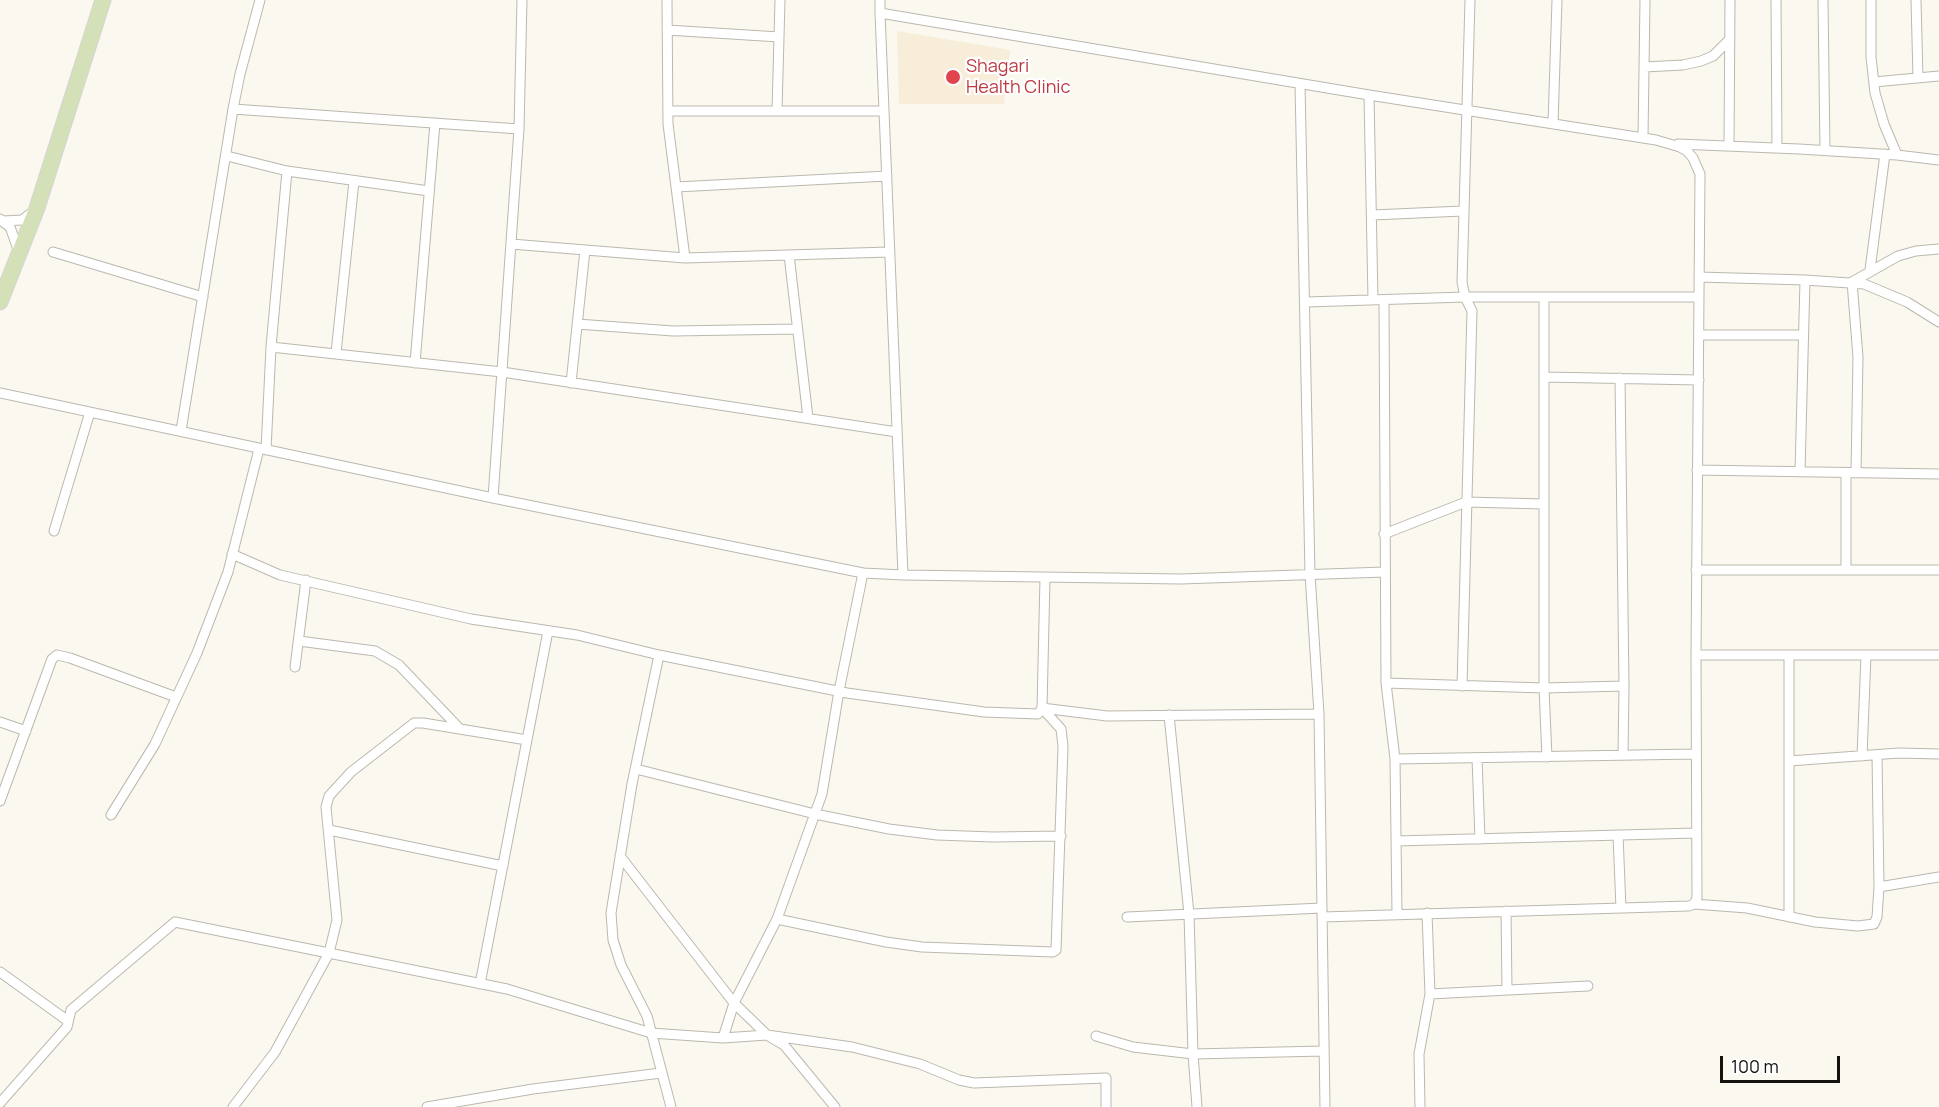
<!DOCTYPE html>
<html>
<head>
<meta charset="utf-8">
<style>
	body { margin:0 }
	#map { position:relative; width:1939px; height:1107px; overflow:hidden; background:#fbf8ef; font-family:Manrope,sans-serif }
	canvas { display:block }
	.scale { position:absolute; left:1720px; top:1056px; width:120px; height:27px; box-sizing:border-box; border:3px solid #141310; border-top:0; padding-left:8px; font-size:18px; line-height:21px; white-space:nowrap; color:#141310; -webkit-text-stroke:4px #fff; paint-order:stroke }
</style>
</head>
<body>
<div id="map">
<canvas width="1939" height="1107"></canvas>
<div class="scale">100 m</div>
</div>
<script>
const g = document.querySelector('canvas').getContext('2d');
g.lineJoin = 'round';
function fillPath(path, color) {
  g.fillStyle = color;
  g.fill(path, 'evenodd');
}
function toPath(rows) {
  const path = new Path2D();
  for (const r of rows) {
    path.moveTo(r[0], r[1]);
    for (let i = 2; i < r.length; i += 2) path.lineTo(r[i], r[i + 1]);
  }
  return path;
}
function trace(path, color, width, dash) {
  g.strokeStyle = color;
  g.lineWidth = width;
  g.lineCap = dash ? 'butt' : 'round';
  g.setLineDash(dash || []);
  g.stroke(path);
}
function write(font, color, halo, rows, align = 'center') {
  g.font = font + ' Manrope,sans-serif';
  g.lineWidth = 4.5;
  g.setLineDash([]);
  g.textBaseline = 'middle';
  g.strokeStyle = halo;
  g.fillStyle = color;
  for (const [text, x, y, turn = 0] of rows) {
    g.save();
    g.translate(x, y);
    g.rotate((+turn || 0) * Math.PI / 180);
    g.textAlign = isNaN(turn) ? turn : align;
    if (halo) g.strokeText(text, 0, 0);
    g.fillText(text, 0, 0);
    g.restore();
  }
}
fillPath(toPath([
	[897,31,1010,50,1004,104,899,104]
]), '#f8edd8');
const minor = toPath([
	[667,0,668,124,685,258],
	[880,0,880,13],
	[1776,0,1777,148],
	[1823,0,1825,150],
	[1871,0,1871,57,1875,93,1884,124,1897,155],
	[1916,0,1918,78],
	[667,30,779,37],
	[1644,67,1683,65,1701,61,1713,56,1730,39],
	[1874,82,1939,76],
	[1300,84,1310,574,1319,714,1325,1107],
	[1369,95,1373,300],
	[233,109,519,129],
	[668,111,884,111],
	[777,111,780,0],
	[1553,124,1557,0],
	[1643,138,1645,0],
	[1678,144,1799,149,1897,155,1939,160],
	[1729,146,1730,0],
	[227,156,287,171,429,191],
	[676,187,887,176],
	[1372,215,1463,211],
	[0,219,3,221,22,220,35,210],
	[2,221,10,227,19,252],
	[511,244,685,258,890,252],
	[53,252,203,297],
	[789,255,808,418],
	[1870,270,1885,154],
	[1699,277,1805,280,1864,284,1907,302,1939,322],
	[1544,298,1544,688,1547,757],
	[1384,300,1386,683,1395,759,1397,914],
	[1306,302,1465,297,1699,297],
	[577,324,673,331,797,329],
	[1699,335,1803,335],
	[271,347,502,372,897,432],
	[336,353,354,181],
	[415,363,435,123],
	[1544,377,1699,380],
	[1620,378,1624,686,1623,755],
	[571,383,585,250],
	[0,393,493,498,863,573,903,575,880,13,1369,95,1656,140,1680,147,1687,151,1693,158,1700,174,1696,655,1697,898,1694,904,1689,906,1322,917],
	[181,431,233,109,240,74,260,0],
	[266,450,271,347,287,171],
	[1697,470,1939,474],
	[1800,472,1805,280],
	[1856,473,1858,357,1852,282,1898,256,1916,251,1939,249],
	[493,498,519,129,522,0],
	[54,531,90,412],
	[1384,534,1466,502,1544,504],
	[232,554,280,575,471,619,577,635,659,655,847,693,984,712,1038,714,1042,708,1107,716,1319,714],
	[1696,570,1939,570],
	[1846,570,1846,473],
	[903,575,1181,579,1385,572],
	[299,641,375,651,399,665,460,729],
	[659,655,632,784,611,913,613,940,621,965,647,1016,671,1107],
	[1696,655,1939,655],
	[1789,655,1789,917],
	[295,667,306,580],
	[1386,683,1544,688,1624,686],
	[1462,686,1472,311,1465,297,1462,282,1470,0],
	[1169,715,1189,914,1193,1054,1197,1107],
	[0,722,26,731],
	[1862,756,1866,655],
	[1477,758,1480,839],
	[1395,759,1695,754],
	[1789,761,1899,753,1939,754],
	[636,769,815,814,889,829,937,835,993,837,1061,836],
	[0,801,52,659,57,655,70,658,176,697],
	[111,815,155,744,197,653,228,572,259,449],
	[329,830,503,866],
	[1618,835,1621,908],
	[1396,841,1696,833],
	[620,856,734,1003,767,1035,784,1045,835,1107],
	[1879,887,1939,877],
	[1694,904,1747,908,1815,922,1858,926,1874,924,1877,917,1879,887,1877,755],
	[1506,911,1507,989],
	[1127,917,1322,908],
	[777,919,886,942,922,947,1053,952,1056,950,1063,746,1061,729,1042,708,1045,578],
	[0,972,68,1021],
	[480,984,548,631],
	[1430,994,1588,986],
	[1096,1036,1133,1047,1193,1054,1324,1051],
	[723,1038,734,1003,777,919,822,794,839,691,863,573],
	[0,1103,67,1027,71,1010,175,922,507,989,651,1033,723,1038,767,1035,852,1047,920,1064,959,1080,974,1083,1106,1078,1106,1107],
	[233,1107,275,1052,329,953,337,920,326,807,329,796,351,772,414,723,423,723,527,740],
	[427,1107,533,1089,661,1073],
	[1420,1107,1419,1054,1430,994,1427,913]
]);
const primary = toPath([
	[0,302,37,208,103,0]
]);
trace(minor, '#bbb8af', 11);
trace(primary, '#d5d5d4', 17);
trace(minor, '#fff', 9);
trace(primary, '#d4e0b7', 15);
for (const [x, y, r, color] of [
	[953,77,8,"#e0444e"]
]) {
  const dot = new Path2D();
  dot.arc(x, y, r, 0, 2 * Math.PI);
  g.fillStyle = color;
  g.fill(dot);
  trace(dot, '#fff', 2);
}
write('18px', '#be3a42', '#fff', [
	["Shagari",966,67],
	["Health Clinic",966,88]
], 'left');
</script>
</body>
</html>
